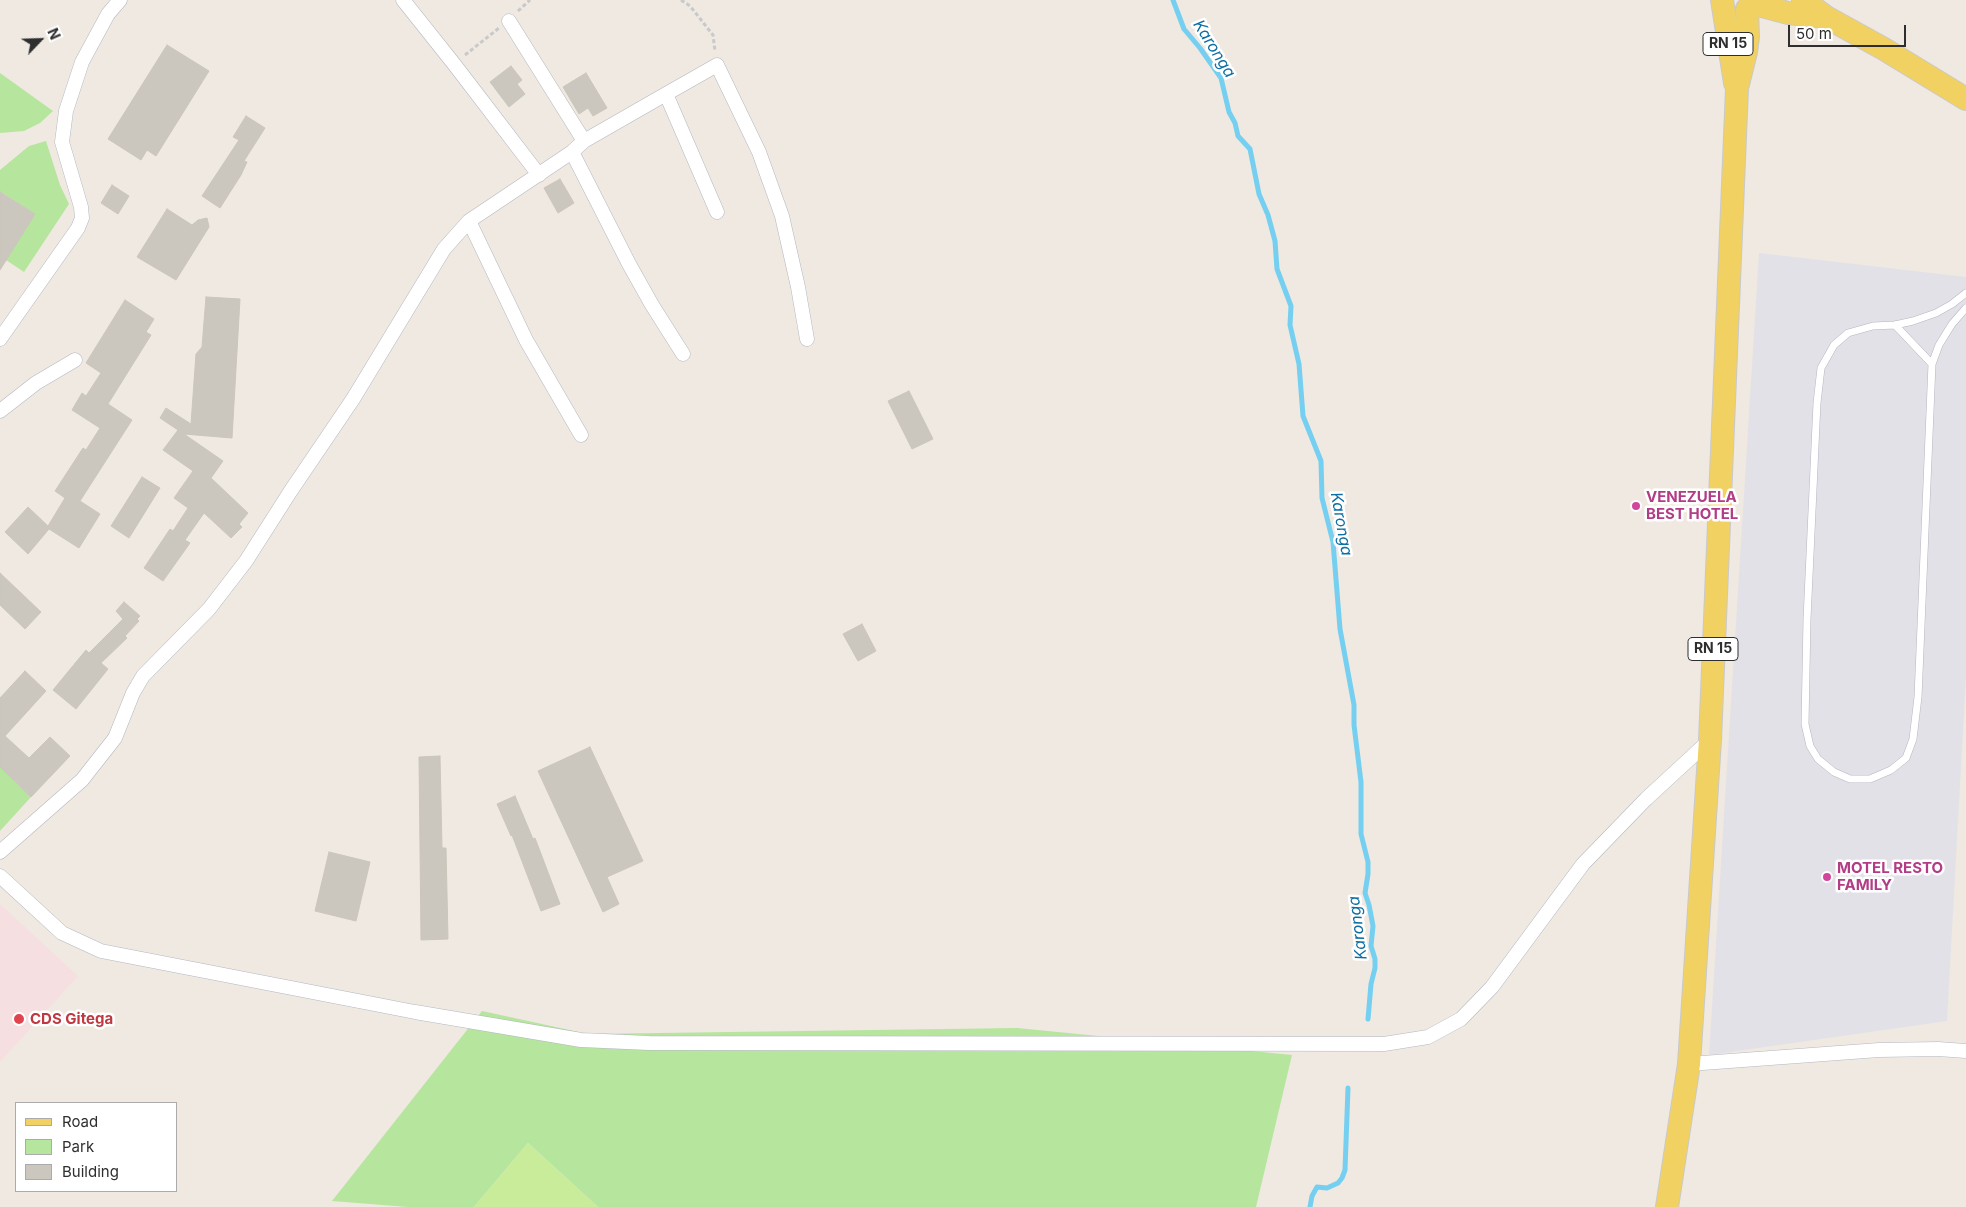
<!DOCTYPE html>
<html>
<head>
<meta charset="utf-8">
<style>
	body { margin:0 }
	#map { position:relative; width:1966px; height:1207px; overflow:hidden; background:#efe9e1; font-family:Inter,sans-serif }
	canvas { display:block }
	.legend { position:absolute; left:15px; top:1102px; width:162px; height:90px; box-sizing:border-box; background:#fff; border:1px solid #ababab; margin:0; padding:6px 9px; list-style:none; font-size:15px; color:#2e2e2e }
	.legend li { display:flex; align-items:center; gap:10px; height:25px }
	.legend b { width:25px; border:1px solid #ababab }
	.north { position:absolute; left:15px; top:15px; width:50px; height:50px; -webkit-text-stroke:4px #fff; paint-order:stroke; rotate:66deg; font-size:14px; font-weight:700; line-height:20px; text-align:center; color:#2e2e2e }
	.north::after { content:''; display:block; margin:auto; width:18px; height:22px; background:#2e2e2e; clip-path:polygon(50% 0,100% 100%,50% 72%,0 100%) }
	.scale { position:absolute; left:1788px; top:25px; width:118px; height:22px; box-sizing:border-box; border:2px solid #2e2e2e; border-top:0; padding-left:6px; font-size:15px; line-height:18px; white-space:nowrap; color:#2e2e2e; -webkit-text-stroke:4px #fff; paint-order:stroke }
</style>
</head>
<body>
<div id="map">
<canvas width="1966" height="1207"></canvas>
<ul class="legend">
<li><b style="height:6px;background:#f2d163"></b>Road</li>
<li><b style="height:14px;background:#b6e59e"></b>Park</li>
<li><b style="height:14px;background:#cbc7bf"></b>Building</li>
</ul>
<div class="north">N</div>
<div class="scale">50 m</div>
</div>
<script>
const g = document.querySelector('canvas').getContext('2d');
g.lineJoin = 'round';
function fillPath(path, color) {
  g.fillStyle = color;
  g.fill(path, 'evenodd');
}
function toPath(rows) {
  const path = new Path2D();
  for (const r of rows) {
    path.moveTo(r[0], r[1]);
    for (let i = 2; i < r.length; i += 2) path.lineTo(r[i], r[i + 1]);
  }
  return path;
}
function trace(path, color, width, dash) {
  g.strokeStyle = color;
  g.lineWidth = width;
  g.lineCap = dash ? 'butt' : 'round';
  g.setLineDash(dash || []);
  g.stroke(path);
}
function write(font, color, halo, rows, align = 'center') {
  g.font = font + ' Inter,sans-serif';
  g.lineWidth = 5;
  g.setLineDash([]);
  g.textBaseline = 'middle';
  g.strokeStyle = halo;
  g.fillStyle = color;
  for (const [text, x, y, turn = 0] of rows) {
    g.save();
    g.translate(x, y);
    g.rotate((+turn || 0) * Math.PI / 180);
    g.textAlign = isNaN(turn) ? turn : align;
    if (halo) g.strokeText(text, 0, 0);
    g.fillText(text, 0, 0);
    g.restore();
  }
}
fillPath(toPath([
	[1759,253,1966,277,1966,677,1947,1021,1709,1055]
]), '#e3e1e8');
fillPath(toPath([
	[0,904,78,976,0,1062]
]), '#f5dfe0');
fillPath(toPath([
	[0,73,53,111,40,123,24,131,0,133],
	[46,141,60,185,69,204,24,272,6,260,35,214,4,194,0,199,0,170,29,146],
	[0,767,31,797,0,831],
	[482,1011,588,1034,1017,1028,1292,1055,1256,1207,598,1207,528,1143,474,1207,408,1207,332,1201]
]), '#b6e59e');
fillPath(toPath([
	[528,1143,598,1207,474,1207]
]), '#c9ec9a');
trace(toPath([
	[1173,0,1184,29,1200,48,1221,78,1229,112,1235,123,1238,136,1250,149,1259,194,1268,215,1275,241,1277,269,1291,306,1290,325,1299,364,1303,416,1321,461,1322,498,1333,542,1340,629,1354,705,1354,725,1361,782,1361,834,1368,862,1368,874,1365,893,1369,905,1373,926,1371,946,1375,959,1375,968,1371,984,1368,1019],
	[1310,1207,1312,1196,1317,1187,1327,1188,1338,1183,1342,1178,1345,1170,1348,1088]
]), '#75cff0', 5);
const building = toPath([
	[167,45,209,71,156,156,147,150,141,160,108,139,167,45],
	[511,66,522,80,517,84,525,94,509,107,490,82,511,66],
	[586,73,607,108,593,116,588,108,579,114,563,87,586,73],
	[246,116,265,128,244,161,247,162,241,175,220,208,202,196,239,140,233,137,246,116],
	[560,179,574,203,558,213,544,188,560,179],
	[112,185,129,196,118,214,101,203,112,185],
	[0,192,35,214,0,270,0,192],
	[167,209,192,225,198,220,207,218,209,227,176,280,137,257,167,209],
	[206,297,240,299,232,438,184,434,223,461,211,478,248,513,239,524,242,527,231,538,204,513,185,540,190,543,163,581,144,568,170,529,173,531,188,508,174,498,193,471,163,450,178,430,160,418,166,408,191,424,196,354,202,347,206,297],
	[125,300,154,319,146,332,151,335,108,404,132,420,80,501,100,514,79,548,49,529,28,554,5,532,28,507,48,526,65,498,55,491,83,448,86,450,100,428,72,410,82,393,86,396,101,373,86,363,125,300],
	[909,391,933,439,912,449,888,401,909,391],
	[142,477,160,488,129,538,111,526,142,477],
	[0,573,41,612,25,629,0,605,0,573],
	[124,602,140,616,137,619,139,621,125,636,127,638,101,663,108,669,76,709,53,690,86,650,89,653,123,619,116,611,124,602],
	[862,624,876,651,858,661,843,634,862,624],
	[25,671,46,691,5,736,29,758,50,737,70,756,31,797,0,767,0,698,25,671],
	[590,747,643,861,607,877,619,904,603,912,538,771,590,747],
	[440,756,442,848,446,848,448,939,421,940,419,757,440,756],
	[515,796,533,839,535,838,560,904,541,911,512,835,511,836,497,804,515,796],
	[329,852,370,862,356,921,315,911,329,852]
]);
fillPath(building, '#cbc7bf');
trace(building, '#cbc5ba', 1);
const lane = toPath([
	[1966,293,1952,304,1936,313,1913,321,1895,325,1873,326,1848,333,1834,345,1821,368,1817,403,1807,619,1805,724,1810,746,1818,759,1834,772,1850,779,1870,779,1891,770,1906,758,1913,739,1918,697,1932,364,1939,345,1952,324,1966,308],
	[1895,325,1932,364]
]);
const street = toPath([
	[403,0,454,64,539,175],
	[509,21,584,141],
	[572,152,629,264,652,305,683,354],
	[717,212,666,94,717,65,759,152,782,216,798,287,807,339],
	[469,221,526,340,581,435],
	[0,339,78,228,82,218,81,207,62,142,66,111,82,62,108,14,120,0],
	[0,411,36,383,75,360],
	[0,852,82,780,115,738,133,693,143,676,209,609,246,561,290,492,353,399,444,249,469,221,572,152,584,141,666,94],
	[0,876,62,933,101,951,415,1012,581,1040,649,1043,1384,1044,1428,1037,1461,1019,1492,987,1583,864,1646,799,1710,740],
	[1689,1064,1879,1050,1938,1049,1966,1051]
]);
const primary = toPath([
	[1722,0,1735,83],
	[1803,0,1826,17,1884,49,1966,99],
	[1754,4,1788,13,1825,17],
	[1667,1207,1689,1064,1710,740,1737,88,1746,52,1748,37,1747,9]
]);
trace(lane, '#b4b7c1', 8);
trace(street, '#b4b7c1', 15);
trace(primary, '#c9c9c9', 24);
trace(toPath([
	[681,0,690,6,713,35,715,51],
	[518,11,530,0],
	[465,55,499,28]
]), '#c9c9c9', 3, [4, 2.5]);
trace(lane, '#fff', 7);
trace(street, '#fff', 14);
trace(primary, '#f2d163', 22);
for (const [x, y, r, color] of [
	[1636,506,5,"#d1479c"],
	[1827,877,5,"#d1479c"],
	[19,1019,6,"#e0444e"]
]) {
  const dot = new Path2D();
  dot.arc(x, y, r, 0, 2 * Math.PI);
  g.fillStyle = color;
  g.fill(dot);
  trace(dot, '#fff', 2);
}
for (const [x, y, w] of [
	[1728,44,50],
	[1713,649,50]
]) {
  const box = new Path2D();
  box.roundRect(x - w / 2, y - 11.5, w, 23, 4);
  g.fillStyle = '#fff';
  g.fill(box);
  trace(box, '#2e2e2e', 1);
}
write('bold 14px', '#2e2e2e', null, [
	["RN 15",1728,44],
	["RN 15",1713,649]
]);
write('bold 15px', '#b23c85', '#fff', [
	["VENEZUELA",1646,497],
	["BEST HOTEL",1646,514],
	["MOTEL RESTO",1837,868],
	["FAMILY",1837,885]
], 'left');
write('bold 15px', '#be3a42', '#fff', [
	["CDS Gitega",30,1019]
], 'left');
write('italic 16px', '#0d6fa3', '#fff', [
	["Karonga",1214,49,58],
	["Karonga",1341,524,80],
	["Karonga",1358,928,-97]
]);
</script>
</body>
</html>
